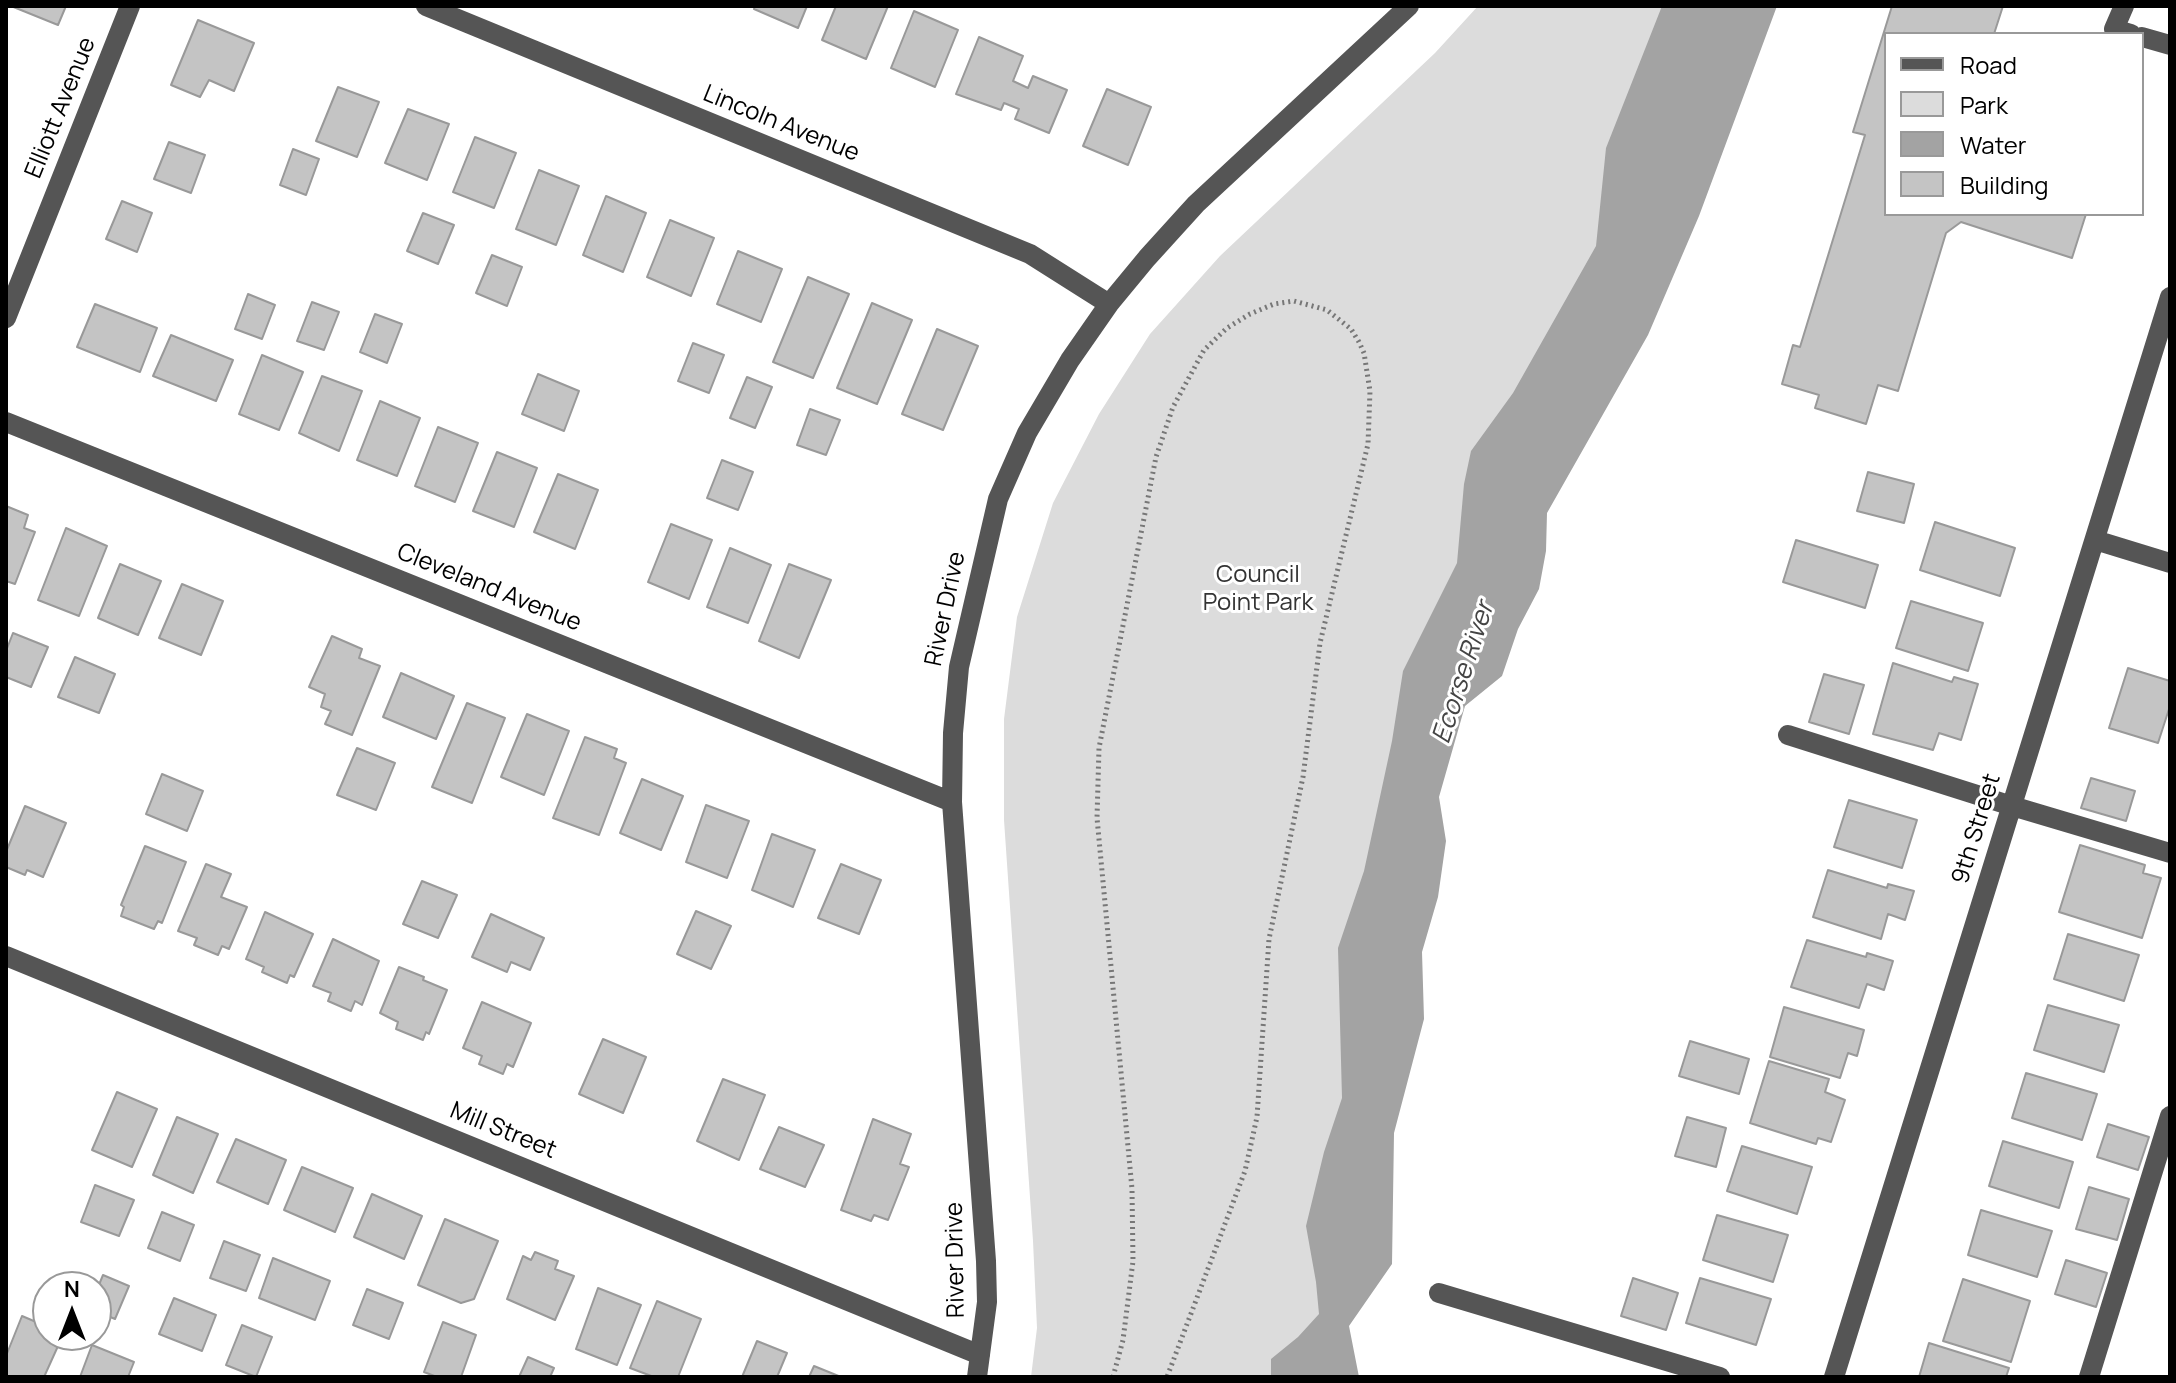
<!DOCTYPE html>
<html>
<head>
<meta charset="utf-8">
<style>
	body { margin:0 }
	#map { position:relative; width:2176px; height:1383px; overflow:hidden; background:#fff; font-family:Manrope,sans-serif }
	canvas { display:block }
	.frame { position:absolute; inset:0; border:8px solid #000; pointer-events:none }
	.legend { position:absolute; left:1884px; top:32px; width:260px; height:184px; box-sizing:border-box; background:#fff; border:2px solid #999; margin:0; padding:10px 14px; list-style:none; font-size:24px; color:#000 }
	.legend li { display:flex; align-items:center; gap:16px; height:40px }
	.legend b { width:40px; border:2px solid #999 }
	.north { position:absolute; left:32px; top:1271px; width:80px; height:80px; box-sizing:border-box; background:#fff; border:2px solid #999; border-radius:50%; rotate:0deg; font-size:22px; font-weight:700; line-height:32px; text-align:center; color:#000 }
	.north::after { content:''; display:block; margin:auto; width:28px; height:36px; background:#000; clip-path:polygon(50% 0,100% 100%,50% 72%,0 100%) }
</style>
</head>
<body>
<div id="map">
<canvas width="2176" height="1383"></canvas>
<div class="frame"></div>
<ul class="legend">
<li><b style="height:10px;background:#555"></b>Road</li>
<li><b style="height:22px;background:#dcdcdc"></b>Park</li>
<li><b style="height:22px;background:#a3a3a3"></b>Water</li>
<li><b style="height:22px;background:#c4c4c4"></b>Building</li>
</ul>
<div class="north">N</div>
</div>
<script>
const g = document.querySelector('canvas').getContext('2d');
g.lineJoin = 'round';
function fillPath(path, color) {
  g.fillStyle = color;
  g.fill(path, 'evenodd');
}
function toPath(rows) {
  const path = new Path2D();
  for (const r of rows) {
    path.moveTo(r[0], r[1]);
    for (let i = 2; i < r.length; i += 2) path.lineTo(r[i], r[i + 1]);
  }
  return path;
}
function trace(path, color, width, dash) {
  g.strokeStyle = color;
  g.lineWidth = width;
  g.lineCap = dash ? 'butt' : 'round';
  g.setLineDash(dash || []);
  g.stroke(path);
}
function write(font, color, halo, rows, align = 'center') {
  g.font = font + ' Manrope,sans-serif';
  g.lineWidth = 6;
  g.setLineDash([]);
  g.textBaseline = 'middle';
  g.strokeStyle = halo;
  g.fillStyle = color;
  for (const [text, x, y, turn = 0] of rows) {
    g.save();
    g.translate(x, y);
    g.rotate((+turn || 0) * Math.PI / 180);
    g.textAlign = isNaN(turn) ? turn : align;
    if (halo) g.strokeText(text, 0, 0);
    g.fillText(text, 0, 0);
    g.restore();
  }
}
fillPath(toPath([
	[1478,6,1730,6,1439,746,1333,1377,1031,1377,1037,1328,1033,1241,1004,820,1004,719,1017,617,1053,503,1099,414,1150,334,1220,256,1435,53]
]), '#dcdcdc');
fillPath(toPath([
	[1662,6,1777,6,1699,216,1648,335,1547,513,1546,551,1539,589,1518,629,1502,676,1465,706,1439,797,1446,841,1438,897,1422,952,1424,1019,1394,1133,1392,1264,1349,1326,1359,1377,1271,1377,1271,1359,1298,1337,1319,1314,1316,1282,1306,1226,1324,1152,1342,1098,1338,948,1364,871,1392,741,1403,671,1457,563,1464,484,1471,451,1513,393,1596,246,1606,148]
]), '#a3a3a3');
const building = toPath([
	[11,6,66,6,58,25,11,6],
	[755,6,807,6,798,28,754,9,755,6],
	[836,6,888,6,866,59,822,40,836,6],
	[1892,6,2003,6,1994,34,1886,34,1886,214,2086,214,2072,258,1961,222,1946,233,1898,391,1878,385,1866,424,1815,408,1819,395,1782,384,1793,345,1800,347,1865,135,1853,132,1892,6],
	[914,11,958,30,935,87,891,68,914,11],
	[198,20,254,43,234,91,209,80,200,97,171,85,198,20],
	[979,37,1023,56,1013,81,1028,88,1033,76,1067,90,1049,133,1015,119,1019,109,1004,103,1001,110,956,94,979,37],
	[338,87,379,102,357,157,316,141,338,87],
	[1107,89,1151,107,1128,165,1083,146,1107,89],
	[408,109,449,124,427,180,385,163,408,109],
	[475,137,516,153,494,208,453,192,475,137],
	[169,142,205,155,191,193,154,179,169,142],
	[293,149,319,159,306,195,280,185,293,149],
	[539,170,579,186,556,245,516,229,539,170],
	[606,196,646,213,623,272,583,255,606,196],
	[122,201,152,213,137,252,106,239,122,201],
	[423,213,454,225,438,264,407,251,423,213],
	[670,220,714,238,691,296,647,277,670,220],
	[738,251,782,269,761,322,717,304,738,251],
	[492,255,522,267,507,306,476,293,492,255],
	[808,277,849,294,813,378,773,362,808,277],
	[248,294,275,305,262,339,235,329,248,294],
	[312,302,339,312,324,350,297,341,312,302],
	[872,303,912,320,877,404,837,388,872,303],
	[95,304,157,328,140,372,77,347,95,304],
	[375,314,402,324,387,363,360,352,375,314],
	[937,329,978,346,943,430,902,414,937,329],
	[171,335,233,360,216,401,153,376,171,335],
	[693,343,724,355,709,393,678,381,693,343],
	[262,355,303,372,279,430,239,414,262,355],
	[538,374,579,391,564,431,522,414,538,374],
	[322,376,362,391,339,451,299,433,322,376],
	[747,377,772,387,755,428,730,418,747,377],
	[380,401,420,418,397,476,357,460,380,401],
	[810,409,840,420,826,455,797,445,810,409],
	[438,427,478,443,455,502,415,486,438,427],
	[497,452,537,468,514,527,473,511,497,452],
	[722,460,753,472,738,510,707,498,722,460],
	[1868,472,1914,484,1904,523,1857,511,1868,472],
	[558,474,598,490,575,549,534,532,558,474],
	[6,506,28,515,24,528,35,532,15,584,6,581,6,506],
	[1935,522,2015,548,2000,596,1920,570,1935,522],
	[671,524,712,540,689,599,648,582,671,524],
	[66,528,107,546,79,616,38,600,66,528],
	[1796,540,1878,565,1865,608,1783,582,1796,540],
	[730,548,771,565,748,623,707,607,730,548],
	[120,564,161,581,138,635,98,618,120,564],
	[789,564,831,580,799,658,759,641,789,564],
	[182,584,223,601,201,655,159,638,182,584],
	[1911,601,1983,623,1968,671,1896,648,1911,601],
	[13,633,48,647,31,687,6,677,6,651,13,633],
	[332,636,362,649,359,658,380,666,352,735,325,724,331,711,321,707,325,694,309,687,332,636],
	[75,657,115,674,99,713,58,697,75,657],
	[1893,663,1952,682,1954,677,1978,684,1961,740,1939,733,1933,750,1873,734,1893,663],
	[2128,668,2170,681,2170,706,2158,743,2109,728,2128,668],
	[401,673,454,696,436,739,383,717,401,673],
	[1824,674,1864,685,1849,734,1809,722,1824,674],
	[467,703,505,718,472,803,432,787,467,703],
	[527,714,569,731,544,795,501,777,527,714],
	[585,737,617,749,614,758,626,763,599,835,553,818,585,737],
	[357,748,395,763,376,810,337,795,357,748],
	[162,774,203,791,187,831,146,814,162,774],
	[2091,778,2135,791,2126,821,2081,808,2091,778],
	[642,779,683,796,661,850,620,833,642,779],
	[1849,800,1917,820,1902,868,1834,847,1849,800],
	[706,805,749,821,727,878,686,862,706,805],
	[25,806,66,823,43,877,27,870,25,875,6,867,6,852,25,806],
	[772,834,815,850,793,907,752,890,772,834],
	[2080,845,2145,865,2143,873,2161,878,2142,938,2059,912,2080,845],
	[145,846,186,862,162,923,158,921,154,929,121,916,124,907,121,905,145,846],
	[206,864,231,874,221,897,247,907,229,949,222,946,218,955,194,945,197,938,178,931,206,864],
	[841,864,881,880,859,934,818,918,841,864],
	[1828,870,1887,888,1888,884,1914,891,1905,920,1888,914,1881,939,1813,917,1828,870],
	[422,881,457,895,438,938,403,924,422,881],
	[696,911,731,926,711,969,677,954,696,911],
	[265,912,313,934,294,977,290,975,287,983,262,972,264,967,246,959,265,912],
	[491,914,544,938,530,970,511,962,507,972,472,957,491,914],
	[2068,934,2139,955,2124,1001,2054,979,2068,934],
	[333,939,379,961,362,1005,355,1001,351,1011,328,1001,331,993,313,986,333,939],
	[1807,940,1866,957,1867,953,1893,961,1884,990,1867,984,1859,1008,1791,987,1807,940],
	[399,967,424,977,423,980,447,990,429,1034,426,1032,423,1040,396,1029,398,1022,380,1013,399,967],
	[482,1002,531,1023,513,1067,507,1064,503,1074,479,1064,482,1056,463,1048,482,1002],
	[2048,1005,2119,1025,2104,1072,2034,1050,2048,1005],
	[1784,1007,1864,1030,1857,1056,1848,1053,1840,1078,1770,1057,1784,1007],
	[603,1039,646,1057,623,1113,579,1094,603,1039],
	[1690,1041,1749,1059,1739,1094,1679,1076,1690,1041],
	[1769,1061,1829,1079,1825,1092,1845,1100,1831,1142,1818,1138,1816,1144,1750,1123,1769,1061],
	[2026,1073,2097,1094,2082,1140,2012,1118,2026,1073],
	[723,1079,765,1095,739,1160,697,1141,723,1079],
	[117,1092,157,1109,132,1167,92,1150,117,1092],
	[177,1117,218,1134,193,1193,153,1175,177,1117],
	[1687,1117,1726,1128,1716,1167,1675,1156,1687,1117],
	[873,1119,911,1134,900,1164,909,1167,888,1220,874,1215,871,1221,841,1210,873,1119],
	[2108,1124,2149,1137,2138,1170,2097,1157,2108,1124],
	[779,1127,824,1145,805,1187,760,1169,779,1127],
	[236,1139,286,1160,268,1204,217,1182,236,1139],
	[2003,1141,2073,1162,2059,1208,1989,1186,2003,1141],
	[1742,1146,1812,1167,1797,1214,1727,1191,1742,1146],
	[302,1167,353,1188,335,1232,284,1210,302,1167],
	[95,1185,134,1200,119,1236,81,1222,95,1185],
	[2089,1187,2129,1199,2117,1240,2076,1229,2089,1187],
	[372,1194,422,1216,404,1259,354,1237,372,1194],
	[1981,1210,2052,1231,2037,1277,1968,1255,1981,1210],
	[162,1212,194,1225,180,1261,148,1248,162,1212],
	[1717,1215,1788,1235,1773,1282,1703,1260,1717,1215],
	[445,1219,498,1241,474,1299,461,1303,418,1285,445,1219],
	[224,1241,260,1255,246,1291,210,1278,224,1241],
	[535,1252,558,1261,555,1269,574,1276,555,1320,507,1299,523,1256,531,1260,535,1252],
	[273,1258,330,1281,315,1320,259,1298,273,1258],
	[2066,1260,2107,1273,2096,1307,2055,1294,2066,1260],
	[103,1275,129,1286,115,1319,96,1311,96,1292,103,1275],
	[1633,1278,1678,1293,1666,1330,1621,1316,1633,1278],
	[1700,1278,1771,1299,1756,1345,1686,1323,1700,1278],
	[1963,1279,2030,1301,2011,1362,1943,1341,1963,1279],
	[598,1288,641,1305,617,1365,576,1349,598,1288],
	[367,1289,403,1303,389,1339,353,1325,367,1289],
	[174,1298,216,1315,202,1351,159,1334,174,1298],
	[657,1301,701,1319,678,1377,654,1377,630,1368,657,1301],
	[22,1316,48,1327,48,1335,63,1335,44,1377,6,1376,6,1356,22,1316],
	[443,1322,476,1335,461,1377,437,1377,424,1372,443,1322],
	[242,1325,272,1337,256,1377,226,1365,242,1325],
	[757,1341,787,1353,777,1377,742,1377,757,1341],
	[1929,1343,2009,1368,2006,1377,1919,1377,1929,1343],
	[92,1345,134,1362,128,1377,80,1377,92,1345],
	[528,1357,554,1368,550,1377,519,1377,528,1357],
	[814,1366,841,1377,809,1377,814,1366]
]);
fillPath(building, '#c4c4c4');
trace(building, '#999', 2);
trace(toPath([
	[1113,1377,1123,1340,1133,1261,1132,1189,1097,818,1099,748,1156,457,1173,407,1204,350,1227,328,1250,314,1274,304,1294,301,1327,310,1351,329,1359,342,1364,353,1370,391,1368,444,1320,643,1303,777,1269,939,1257,1117,1245,1171,1167,1377]
]), '#777', 5, [2, 4]);
trace(toPath([
	[426,6,1030,254,1109,304],
	[2124,6,2114,29,2131,34],
	[2142,37,2170,45],
	[6,318,130,6],
	[6,422,952,802],
	[2095,540,2170,563],
	[1788,735,2012,806,2170,853],
	[6,956,980,1355],
	[1439,1293,1720,1377],
	[977,1377,987,1302,986,1261,952,802,953,733,959,667,998,499,1027,433,1070,360,1109,304,1147,258,1196,204,1409,6],
	[1834,1377,2170,297],
	[2089,1377,2170,1116]
]), '#555', 20);
write('24px', '#000', '#fff', [
	["Elliott Avenue",61,108,-68],
	["Lincoln Avenue",781,124,22],
	["Cleveland Avenue",489,588,22],
	["River Drive",946,609,-78],
	["9th Street",1977,829,-73],
	["Mill Street",503,1131,22],
	["River Drive",956,1260,-91]
]);
write('24px', '#333', '#fff', [
	["Council",1258,575],
	["Point Park",1258,603]
]);
write('italic 26px', '#444', '#fff', [
	["Ecorse River",1464,673,-72]
]);
</script>
</body>
</html>
